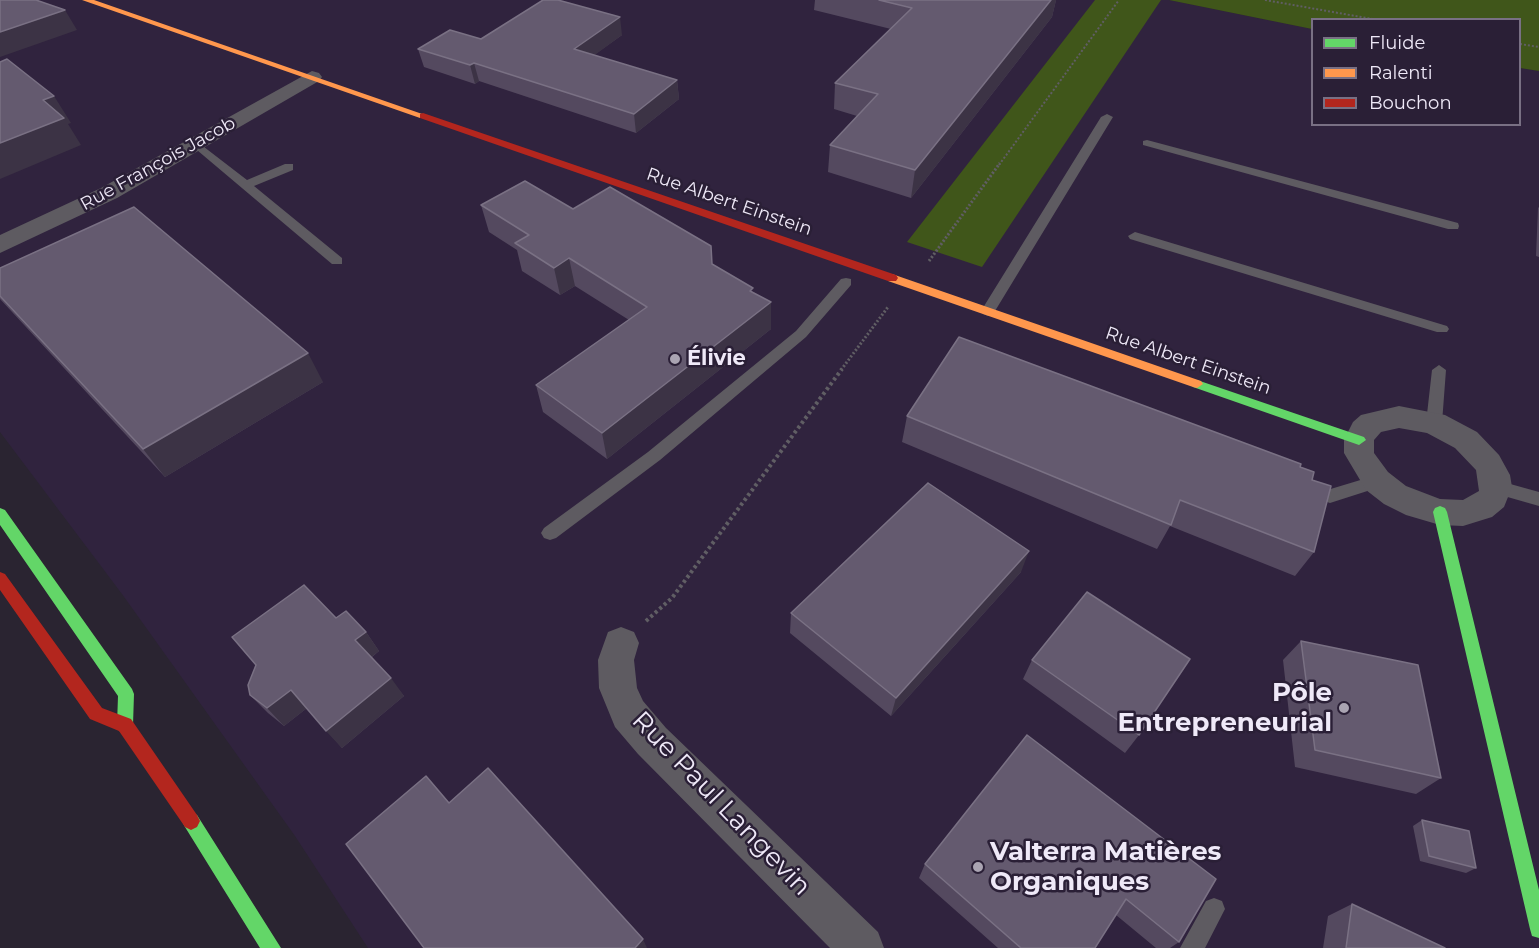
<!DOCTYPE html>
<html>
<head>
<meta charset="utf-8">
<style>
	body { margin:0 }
	#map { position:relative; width:1539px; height:948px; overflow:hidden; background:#2a2431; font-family:Montserrat,sans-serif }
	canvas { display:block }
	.legend { position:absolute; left:1311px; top:18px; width:210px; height:108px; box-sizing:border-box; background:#2a1f36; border:2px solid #797084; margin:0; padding:8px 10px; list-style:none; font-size:18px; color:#efe9f8 }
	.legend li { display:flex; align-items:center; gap:12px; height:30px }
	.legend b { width:30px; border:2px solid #797084 }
</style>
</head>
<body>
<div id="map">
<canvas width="1539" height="948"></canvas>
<ul class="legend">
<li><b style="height:8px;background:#63d668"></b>Fluide</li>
<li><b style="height:8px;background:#ff974d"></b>Ralenti</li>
<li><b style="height:8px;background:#b3261e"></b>Bouchon</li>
</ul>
</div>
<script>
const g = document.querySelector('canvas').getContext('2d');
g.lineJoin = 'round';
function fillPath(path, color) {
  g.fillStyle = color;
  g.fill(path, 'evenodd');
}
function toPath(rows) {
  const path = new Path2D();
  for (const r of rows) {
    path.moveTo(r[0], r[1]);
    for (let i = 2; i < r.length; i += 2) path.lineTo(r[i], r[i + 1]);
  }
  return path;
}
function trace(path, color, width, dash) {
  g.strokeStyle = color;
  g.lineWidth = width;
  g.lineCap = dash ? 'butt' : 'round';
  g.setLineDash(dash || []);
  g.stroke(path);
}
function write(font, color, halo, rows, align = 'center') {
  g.font = font + ' Montserrat,sans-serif';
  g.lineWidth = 5;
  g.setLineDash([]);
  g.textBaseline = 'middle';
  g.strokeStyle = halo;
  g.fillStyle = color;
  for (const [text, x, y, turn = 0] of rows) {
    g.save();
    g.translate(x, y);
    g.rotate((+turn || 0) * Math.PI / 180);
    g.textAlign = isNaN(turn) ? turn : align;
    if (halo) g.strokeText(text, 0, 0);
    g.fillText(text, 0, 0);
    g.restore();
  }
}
fillPath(toPath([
	[0,0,1169,0,1312,29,1312,124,1520,124,1520,68,1539,71,1539,948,368,948,295,836,122,594,0,432]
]), '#30233e');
fillPath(toPath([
	[1095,0,1161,0,982,267,907,242],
	[1169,0,1539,0,1539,71,1520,68,1520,20,1312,20,1312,29]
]), '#40561a');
trace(toPath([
	[1265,0,1378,20],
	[1520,44,1539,47],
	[999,165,1119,0]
]), '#605e64', 2, [2, 2]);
trace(toPath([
	[929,261,1000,163],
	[841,370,888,307]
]), '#605e64', 3, [2, 2]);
trace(toPath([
	[646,621,672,598,842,369]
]), '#605e64', 4, [3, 3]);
fillPath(toPath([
	[1107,114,1113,117,995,311,988,316,983,314,981,311,1101,117,1107,114],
	[195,140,247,180,285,164,293,164,293,170,254,186,342,258,342,264,332,264,191,145,191,141,195,140],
	[1147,140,1458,223,1459,226,1458,229,1448,229,1143,145,1143,141,1147,140],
	[1135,232,1447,326,1449,329,1447,332,1437,332,1130,239,1128,236,1135,232],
	[846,278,851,279,851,285,806,337,660,460,556,538,550,540,544,538,541,533,544,528,648,452,796,331,841,279,846,278],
	[1439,365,1446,370,1442,423,1434,429,1426,423,1432,370,1439,365],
	[1377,475,1383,476,1385,481,1383,486,1330,503,1324,501,1322,496,1324,491,1377,475],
	[1496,480,1539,492,1539,506,1490,492,1488,487,1490,482,1496,480],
	[1214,898,1222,901,1225,909,1205,948,1180,948,1206,901,1214,898]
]), '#5e5b61');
fillPath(toPath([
	[312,71,319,73,322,77,319,81,117,198,0,253,0,235,101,188,312,71],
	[1399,406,1445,415,1477,432,1499,455,1510,475,1512,487,1504,507,1492,517,1463,526,1440,525,1406,515,1384,504,1366,490,1344,453,1344,440,1353,422,1361,415,1399,406],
	[1399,428,1427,433,1455,448,1476,470,1479,491,1463,500,1440,499,1406,486,1388,472,1374,453,1374,440,1381,432,1399,428],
	[621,627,634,632,639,643,634,660,637,688,643,701,666,728,878,932,884,948,830,948,638,754,615,727,599,688,598,660,608,632,621,627]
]), '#5e5b61');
fillPath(toPath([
	[1197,380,1364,437,1366,440,1359,445,1193,387,1191,384,1197,380],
	[1440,506,1445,508,1447,512,1539,890,1539,938,1532,936,1530,929,1433,512,1435,508,1440,506],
	[0,508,5,510,132,689,134,694,133,725,131,731,125,733,119,731,117,725,118,696,0,525,0,508],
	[191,812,197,815,281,948,260,948,185,827,182,821,185,815,191,812]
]), '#63d668');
fillPath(toPath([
	[82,0,94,0,428,116,420,118,82,0],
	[892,274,1201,381,1203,384,1197,388,1193,387,888,281,888,275,892,274]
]), '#ff974d');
fillPath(toPath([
	[423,113,896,275,898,278,896,281,888,281,420,118,420,114,423,113],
	[0,572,5,574,102,708,131,719,197,815,200,821,197,827,191,830,185,827,119,731,90,719,0,590,0,572]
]), '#b3261e');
fillPath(toPath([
	[815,0,1056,0,1052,17,911,198,828,172,830,145,857,116,834,109,835,83,891,29,814,10],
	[622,35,594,55,677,80,679,99,636,133,479,81,475,84,424,67,418,49,481,39],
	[481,205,573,209,712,264,753,292,771,302,771,329,607,459,543,412,536,385,629,320,575,286,560,295,522,271,517,250,489,232],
	[1539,207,1539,257,1536,256,1538,208],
	[0,268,323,382,165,477,0,299],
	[907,416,1300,467,1312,480,1314,552,1295,576,1170,526,1157,549,902,442],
	[1021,572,891,716,790,633,791,613],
	[336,618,366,632,379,651,372,657,404,696,342,748,307,708,284,726,268,713,250,695],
	[1301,641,1441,778,1416,794,1295,767,1283,660],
	[1032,660,1139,735,1125,753,1023,679],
	[1027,735,1179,942,1170,948,1156,948,1116,915,1095,948,998,948,919,878,925,864],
	[1422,820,1476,868,1466,873,1420,861,1413,826],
	[1352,904,1445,948,1323,948,1328,916]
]), '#54495f');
fillPath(toPath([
	[1051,0,1056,0,1052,17,911,198,915,170],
	[65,10,77,30,0,57,0,32],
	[620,17,622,35,577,68,574,49],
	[474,63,479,81,475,84,470,65],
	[677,80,679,99,636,133,634,114],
	[54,96,71,123,68,124,81,145,0,179,0,143,43,100],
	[569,258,575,286,560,295,554,268],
	[771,302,771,329,607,459,602,433],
	[308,353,323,382,165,477,143,449],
	[1029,551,1021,572,891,716,896,698],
	[366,632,379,651,369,659,355,640],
	[391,678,404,696,342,748,326,731],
	[291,690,307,708,284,726,267,708],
	[643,939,647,948,635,948]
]), '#3c3345');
const building = toPath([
	[0,0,36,0,65,10,0,32,0,0],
	[543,0,558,0,620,17,574,49,677,80,634,114,474,63,470,65,418,49,450,30,481,39,543,0],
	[879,0,1051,0,915,170,830,145,878,94,835,83,912,8,879,0],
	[7,59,54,96,43,100,64,118,0,143,0,62,7,59],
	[525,181,573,209,610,187,711,246,712,264,753,288,750,291,771,302,602,433,536,385,647,307,569,258,554,268,515,243,529,235,481,205,525,181],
	[134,207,308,353,143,449,0,296,0,268,134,207],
	[959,337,1301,464,1300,467,1314,472,1312,480,1331,486,1314,552,1180,500,1171,525,907,416,959,337],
	[928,483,1029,551,896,698,791,613,928,483],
	[304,585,336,618,346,611,366,632,355,640,391,678,326,731,291,690,267,708,250,695,248,685,256,665,232,637,304,585],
	[1087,592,1190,659,1139,735,1032,660,1087,592],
	[1301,641,1418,665,1441,778,1315,750,1301,641],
	[1027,735,1216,879,1179,942,1126,899,1095,948,1021,948,925,864,1027,735],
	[488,768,643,939,635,948,424,948,346,844,426,776,449,803,488,768],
	[1422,820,1469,831,1476,868,1429,856,1422,820],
	[1352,904,1445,948,1346,948,1352,904]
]);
fillPath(building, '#645a6f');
trace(building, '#7a7184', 1.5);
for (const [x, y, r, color] of [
	[675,359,6,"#aaa4b2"],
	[1344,708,6,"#aaa4b2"],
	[978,867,6,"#aaa4b2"]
]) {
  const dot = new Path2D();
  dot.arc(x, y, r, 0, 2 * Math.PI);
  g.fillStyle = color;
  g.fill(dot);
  trace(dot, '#2a1f36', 2);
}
write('18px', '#efe9f8', '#2a1f36', [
	["Rue François Jacob",158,164,-29],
	["Rue Albert Einstein",729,202,19],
	["Rue Albert Einstein",1188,361,19]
]);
write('bold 21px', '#efe9f8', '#2a1f36', [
	["Élivie",687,359]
], 'left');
write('bold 26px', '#efe9f8', '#2a1f36', [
	["Pôle",1332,693],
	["Entrepreneurial",1332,723],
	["Valterra Matières",990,852,"left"],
	["Organiques",990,882,"left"]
], 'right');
write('26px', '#efe9f8', '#2a1f36', [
	["Rue Paul Langevin",721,804,46]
]);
</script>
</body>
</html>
